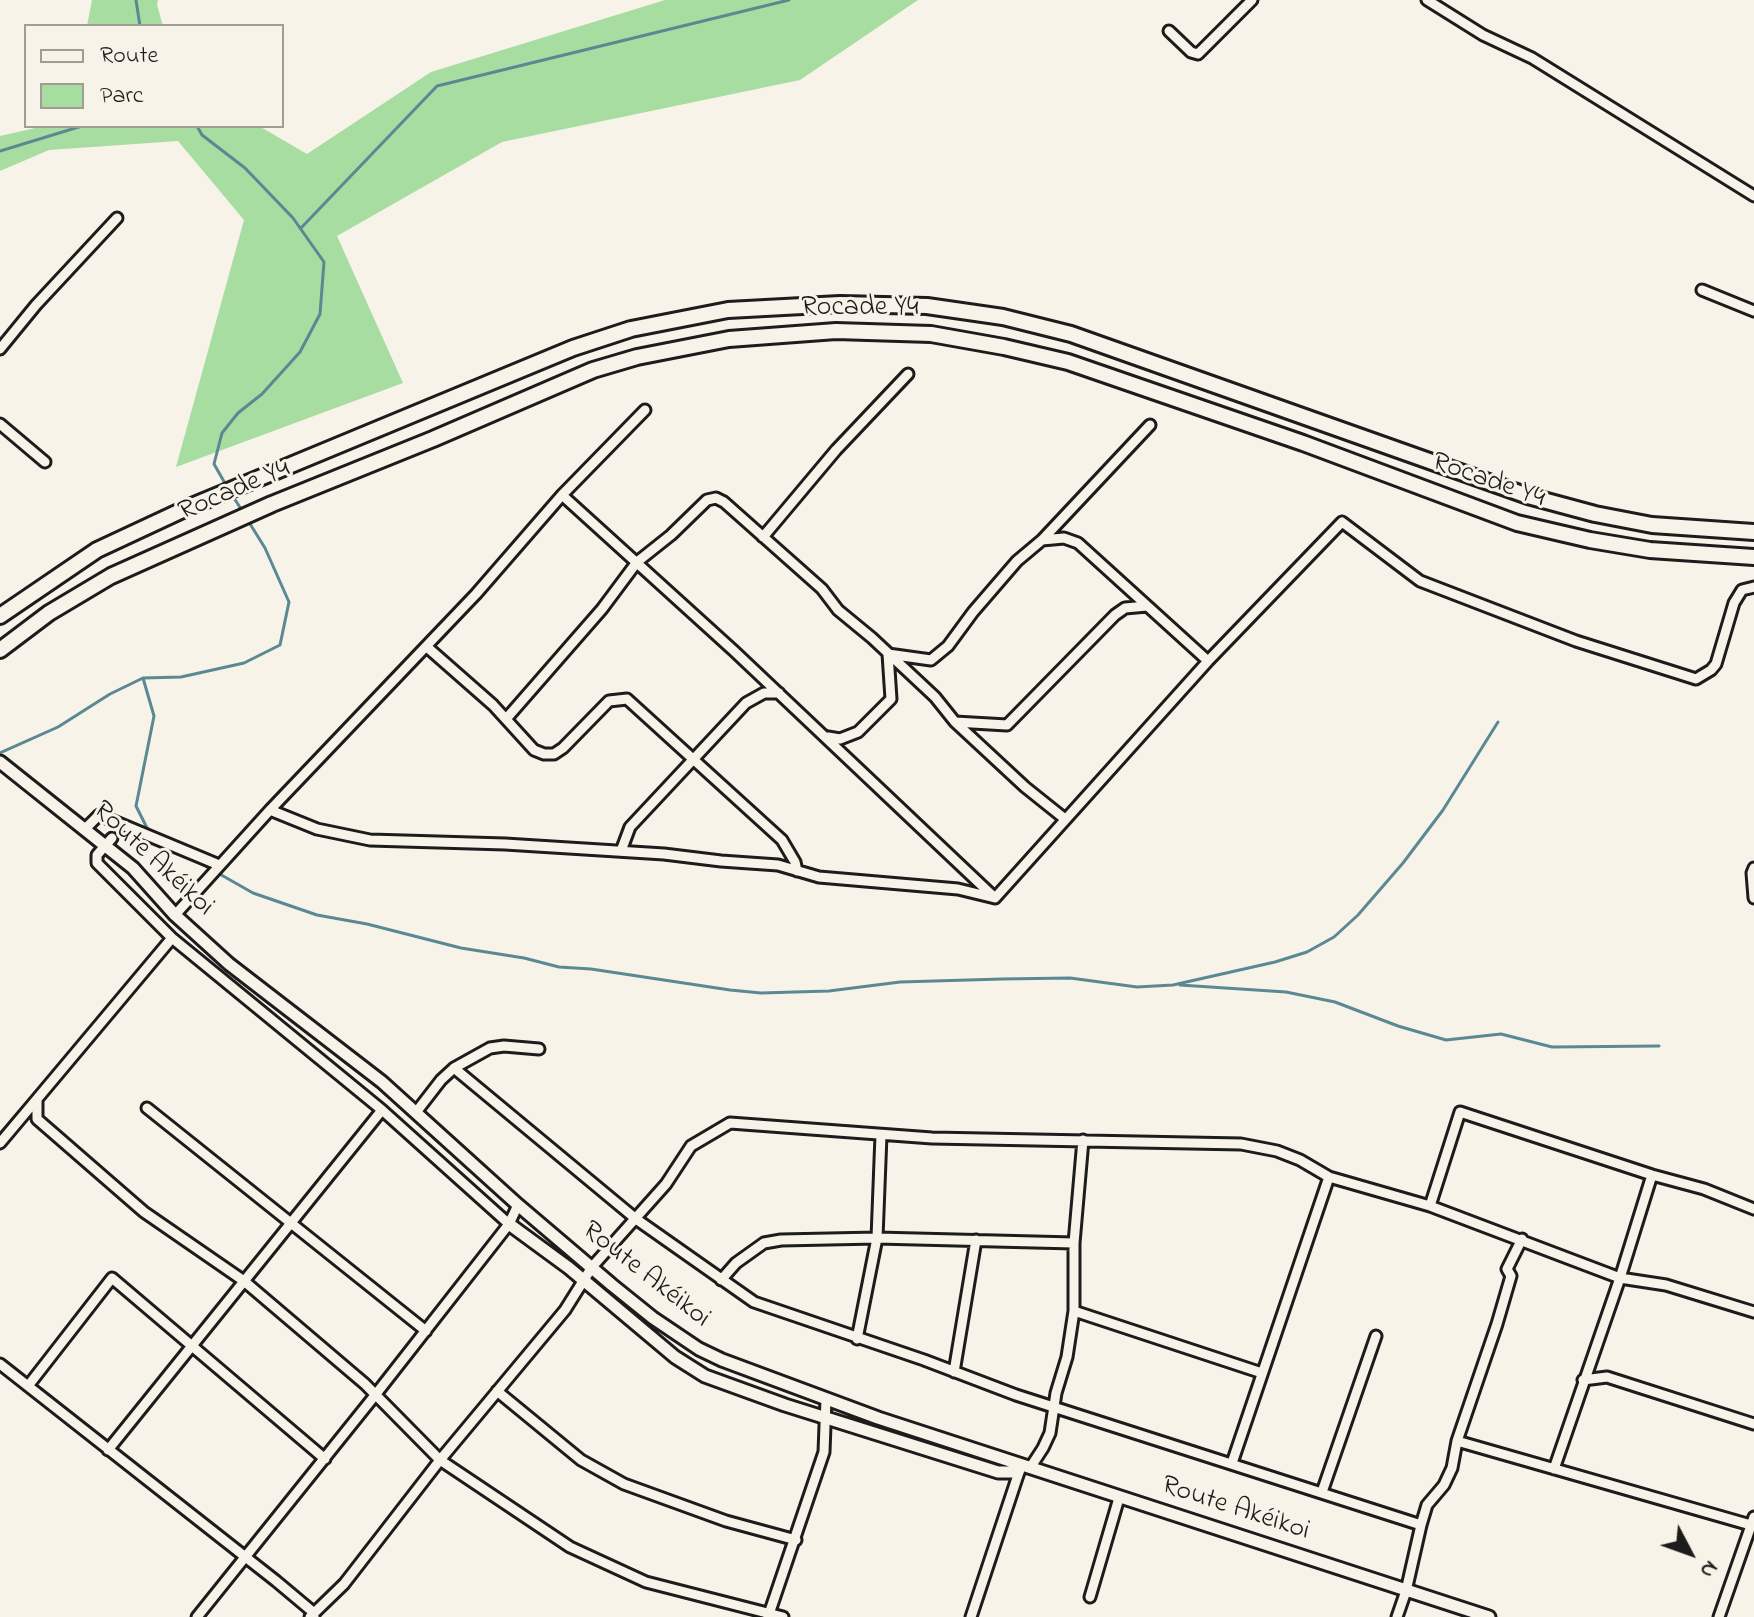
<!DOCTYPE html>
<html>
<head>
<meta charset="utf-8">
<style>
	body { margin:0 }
	#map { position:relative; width:1754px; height:1617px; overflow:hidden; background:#f7f3e8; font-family:"Indie Flower",sans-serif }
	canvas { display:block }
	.legend { position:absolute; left:24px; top:24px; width:260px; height:104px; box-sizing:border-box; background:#f7f3e8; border:2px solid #9f9d96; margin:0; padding:10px 14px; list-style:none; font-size:24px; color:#1c1c1c }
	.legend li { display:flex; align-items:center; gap:16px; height:40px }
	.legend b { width:40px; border:2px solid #9f9d96 }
	.north { position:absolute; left:1650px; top:1513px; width:80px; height:80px; -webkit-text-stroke:6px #f7f3e8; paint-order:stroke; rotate:131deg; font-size:22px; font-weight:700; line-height:32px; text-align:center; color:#1c1c1c }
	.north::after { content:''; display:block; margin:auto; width:28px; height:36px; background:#1c1c1c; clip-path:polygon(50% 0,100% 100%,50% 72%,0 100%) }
</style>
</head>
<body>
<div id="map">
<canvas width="1754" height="1617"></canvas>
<ul class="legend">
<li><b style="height:10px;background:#f7f3e8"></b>Route</li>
<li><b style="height:22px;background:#a7dda1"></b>Parc</li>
</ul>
<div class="north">N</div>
</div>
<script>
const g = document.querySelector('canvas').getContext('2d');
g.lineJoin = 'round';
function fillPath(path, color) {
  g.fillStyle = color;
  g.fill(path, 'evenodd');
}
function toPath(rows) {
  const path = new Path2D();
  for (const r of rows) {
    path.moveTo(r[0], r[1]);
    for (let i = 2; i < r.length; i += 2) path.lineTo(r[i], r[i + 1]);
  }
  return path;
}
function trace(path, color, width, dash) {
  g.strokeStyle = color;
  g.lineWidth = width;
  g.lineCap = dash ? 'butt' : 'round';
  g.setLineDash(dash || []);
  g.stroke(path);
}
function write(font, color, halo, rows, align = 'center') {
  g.font = font + ' "Indie Flower",sans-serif';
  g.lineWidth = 6;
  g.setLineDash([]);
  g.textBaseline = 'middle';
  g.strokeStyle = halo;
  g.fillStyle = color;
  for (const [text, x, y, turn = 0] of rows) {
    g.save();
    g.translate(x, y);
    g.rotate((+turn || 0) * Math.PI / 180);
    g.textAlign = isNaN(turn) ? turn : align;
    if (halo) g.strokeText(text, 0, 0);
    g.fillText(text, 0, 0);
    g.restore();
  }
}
fillPath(toPath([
	[92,0,158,0,157,5,163,26,87,26],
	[665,0,918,0,800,80,502,142,337,236,403,383,176,467,244,220,178,141,49,150,0,171,0,136,44,126,259,126,307,154,431,72]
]), '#a7dda1');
trace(toPath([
	[136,0,140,26],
	[197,126,202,135,245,168,293,218,324,262,320,314,300,352,262,394,238,413,222,433,214,464,226,485],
	[0,151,82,126],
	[301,228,437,86,789,0],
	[232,495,243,512],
	[143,678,154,716,136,806,147,828,155,834],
	[0,753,58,727,110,694,143,678,181,677,244,663,280,645,289,602,265,548,247,519],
	[195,860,253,893,317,915,367,924,461,948,524,958,559,967,591,969,730,990,761,993,829,991,900,982,1002,979,1070,978,1137,987,1173,985,1275,962,1307,952,1334,937,1358,915,1403,863,1443,810,1498,722],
	[1180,985,1286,992,1335,1002,1398,1026,1446,1040,1501,1034,1552,1047,1659,1046]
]), '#5a8893', 3);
const minor = toPath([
	[1427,0,1483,35,1532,58,1754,196],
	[1169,31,1191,52,1198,54,1252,0],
	[1702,290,1754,311],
	[0,349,36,305,117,218],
	[0,424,45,462],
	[562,495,734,651,995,898],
	[763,537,836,450,908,374],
	[1042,540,1064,538,1078,543,1208,661],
	[427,647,493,705,534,750,544,754,554,754,563,748,609,701,627,699,782,840,795,862,797,871],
	[506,719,602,609,637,562,671,535,707,500,716,498,724,502,822,589,838,610,872,638,935,697,955,722,1025,787,1065,819],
	[955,722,1007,725,1115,615,1125,608,1147,606],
	[828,737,840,739,858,732,891,699,888,654,931,660,948,646,973,612,1017,561,1042,540,1150,425],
	[270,810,317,829,370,840,505,844,664,854,721,861,778,865,819,877,958,889,995,898,1208,661,1342,522,1420,581,1576,641,1696,679,1711,670,1716,664,1734,603,1742,590,1754,587],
	[85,829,99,815,219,865],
	[112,838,97,855,97,863,172,938],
	[621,851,630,827,746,703,764,693,779,693],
	[1754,868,1752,873,1754,898],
	[175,915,270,810,476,594,562,495,645,410],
	[454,1068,636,1219,754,1302,924,1360,1016,1395,1421,1525],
	[147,1108,426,1331],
	[417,1111,441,1080,454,1068,490,1048,504,1046,539,1049],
	[0,1143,37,1099],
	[1430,1206,1460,1112,1652,1175,1704,1189,1754,1209],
	[509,1224,382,1110,172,938,37,1099,37,1119,144,1212,244,1281,365,1384,440,1460,570,1547,646,1582,783,1617],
	[721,1280,736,1263,764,1243,781,1240,877,1238,1074,1243],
	[1074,1311,1262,1373],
	[857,1339,877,1238,881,1135],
	[0,1364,276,1581,313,1612,314,1617],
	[954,1372,976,1240],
	[1583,1380,1607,1377,1754,1424],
	[28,1386,112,1278,325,1459],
	[497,1391,581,1460,624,1484,726,1521,796,1540],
	[1457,1441,1754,1526],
	[108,1450,382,1110],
	[1232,1463,1329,1177],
	[1030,1468,1043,1448,1050,1433,1056,1393,1067,1357,1074,1311,1074,1243,1083,1140],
	[1554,1469,1620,1278,1652,1175],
	[1322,1492,1376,1336],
	[1090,1597,1119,1498],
	[197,1617,376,1394,509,1224,518,1205],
	[310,1617,344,1584,440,1460,565,1310,592,1267,666,1184,691,1146,730,1123,932,1138,1241,1144,1277,1151,1300,1160,1329,1177,1430,1206,1620,1278,1666,1285,1754,1312],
	[768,1617,824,1452,826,1399],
	[971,1617,1020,1469],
	[1397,1617,1406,1591,1421,1525,1427,1505,1444,1485,1452,1468,1457,1441,1497,1324,1511,1276,1507,1269,1522,1239],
	[1719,1617,1754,1517]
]);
const tertiary = toPath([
	[0,762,133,868,175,915,229,964,382,1082,518,1205,612,1285,653,1318,699,1349,722,1360,878,1418,1489,1617],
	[509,1224,569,1268,675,1357,705,1376,785,1405,998,1472,1018,1472]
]);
const trunk = toPath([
	[0,616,97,550,187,508,573,348,631,329,728,310,840,304,927,306,1003,317,1071,334,1528,496,1595,514,1652,525,1754,532],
	[0,650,49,613,111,576,272,504,433,439,593,370,637,357,729,339,836,331,931,334,1004,347,1068,362,1303,443,1517,523,1590,540,1650,550,1754,557]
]);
trace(minor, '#1c1c1c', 15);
trace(tertiary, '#1c1c1c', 17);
trace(trunk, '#1c1c1c', 20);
trace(minor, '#f7f3e8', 9);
trace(tertiary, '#f7f3e8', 11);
trace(trunk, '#f7f3e8', 14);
write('28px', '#1c1c1c', '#f7f3e8', [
	["Rocade Y4",860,309],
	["Rocade Y4",1488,482,19],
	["Rocade Y4",235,492,-23],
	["Route Akéikoi",152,860,43],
	["Route Akéikoi",645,1276,38],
	["Route Akéikoi",1235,1510,18]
]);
</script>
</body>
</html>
